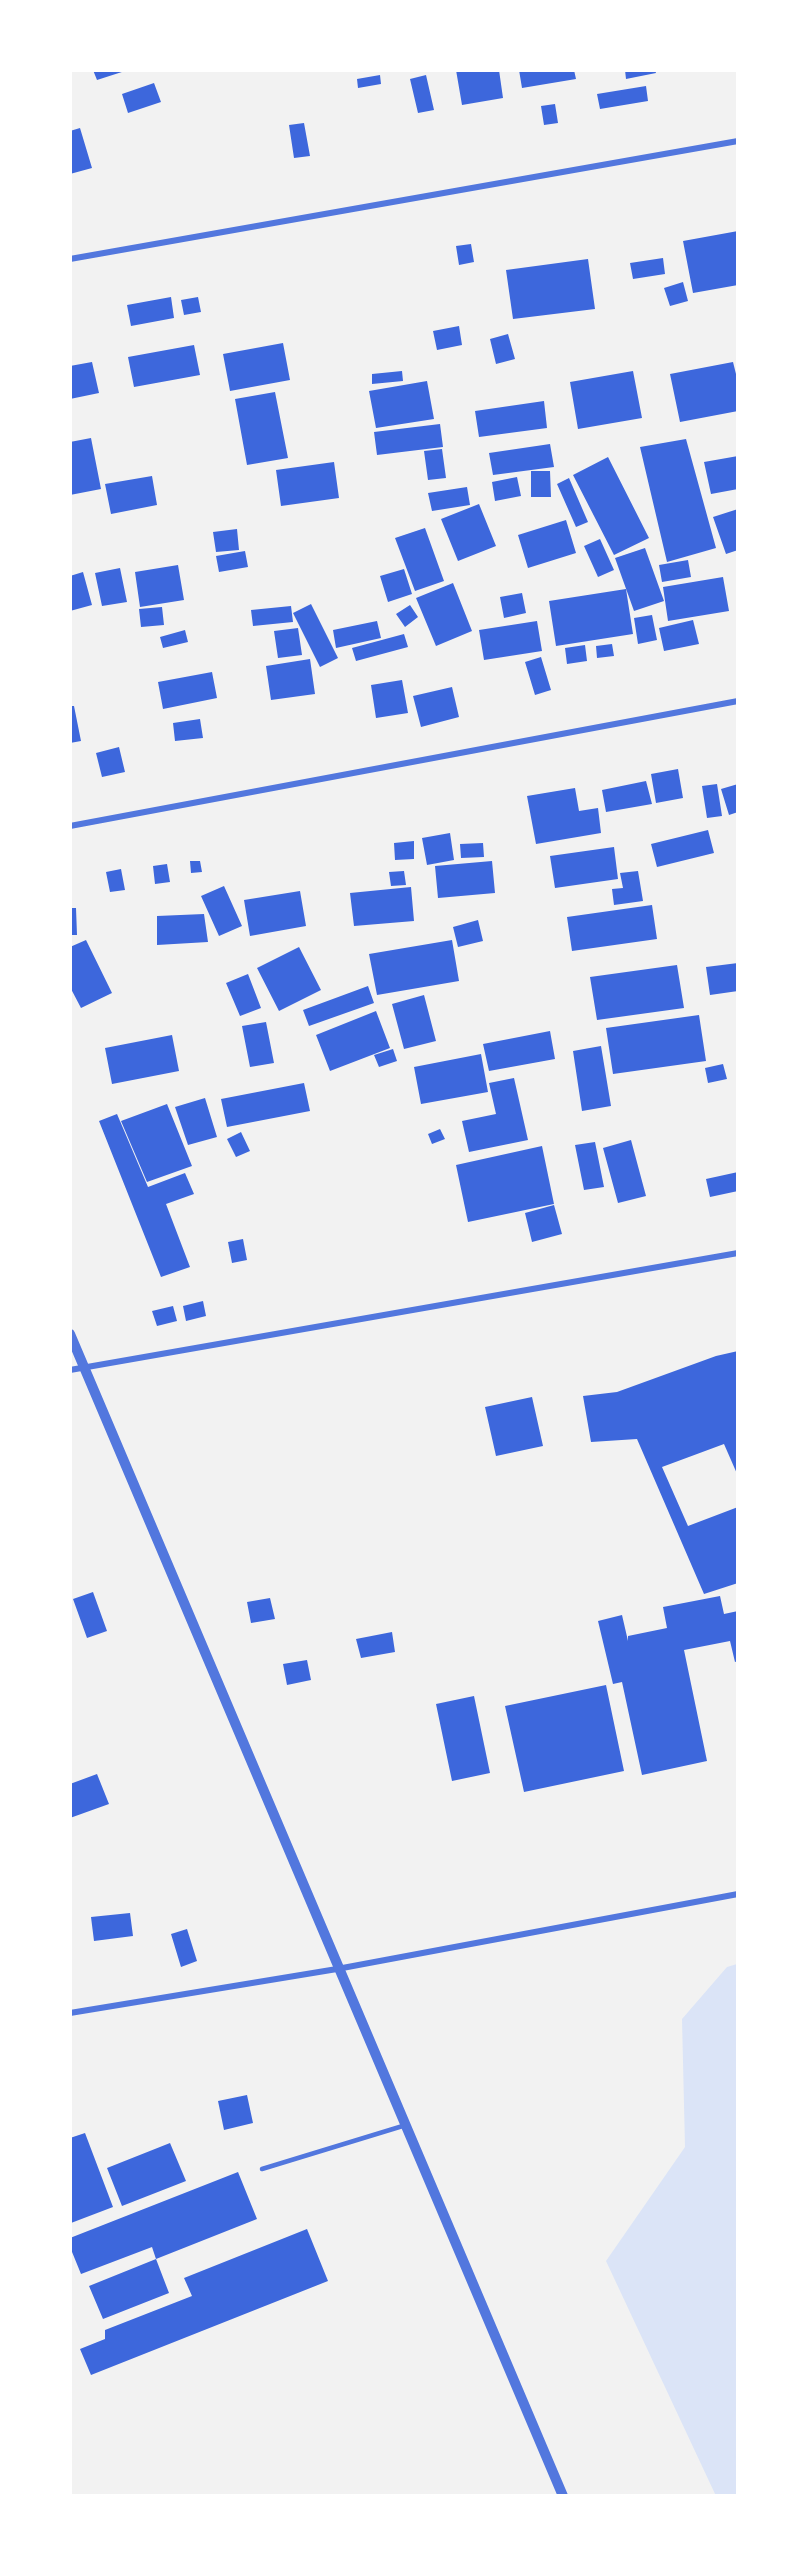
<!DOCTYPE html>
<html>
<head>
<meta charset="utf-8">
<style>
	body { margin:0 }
	#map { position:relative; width:808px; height:2566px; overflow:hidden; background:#f2f2f2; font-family:"Public Sans",sans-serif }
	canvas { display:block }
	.frame { position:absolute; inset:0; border:72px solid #fff; pointer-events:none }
</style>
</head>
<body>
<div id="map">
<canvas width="808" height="2566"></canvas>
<div class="frame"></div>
</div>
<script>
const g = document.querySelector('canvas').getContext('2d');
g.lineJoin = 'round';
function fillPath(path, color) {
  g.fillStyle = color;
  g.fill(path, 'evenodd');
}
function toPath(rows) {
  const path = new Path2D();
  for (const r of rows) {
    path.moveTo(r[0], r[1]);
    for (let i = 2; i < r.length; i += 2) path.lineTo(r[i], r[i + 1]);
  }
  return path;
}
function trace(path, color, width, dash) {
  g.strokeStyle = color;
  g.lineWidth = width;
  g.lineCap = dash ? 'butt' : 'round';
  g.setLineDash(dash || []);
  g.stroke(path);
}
fillPath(toPath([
	[737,1964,738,2495,716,2496,606,2261,685,2147,682,2019,727,1967]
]), '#dbe4f7');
fillPath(toPath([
	[93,70,125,70,125,71,97,80],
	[456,70,499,70,503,98,462,105],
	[519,70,574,70,576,79,522,88],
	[625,70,655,70,656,73,626,79],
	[380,75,381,84,358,88,357,79],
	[426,75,434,110,418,113,410,79],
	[154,83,161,102,128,113,122,94],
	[646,86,648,101,600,109,597,94],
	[555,104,558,123,544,125,541,106],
	[304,123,310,156,294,158,289,125],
	[80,128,92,168,70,174,70,131],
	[738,231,738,285,693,293,683,241],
	[471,244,474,262,459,265,456,246],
	[663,258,665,274,633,279,630,263],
	[588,259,595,309,513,319,506,270],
	[683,282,688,301,670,306,664,288],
	[171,297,174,318,131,326,127,305],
	[198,297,201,312,184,315,181,300],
	[459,326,462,345,437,350,433,331],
	[508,334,515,359,496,364,490,339],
	[283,343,290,380,230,391,223,354],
	[194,345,200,375,134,387,128,357],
	[92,362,99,393,70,399,70,366],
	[733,362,738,382,738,411,680,422,670,374],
	[402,371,403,381,372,384,372,374],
	[633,371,642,418,578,429,570,382],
	[427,381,434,419,376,428,369,391],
	[275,392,288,458,247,465,235,399],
	[544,401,547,428,479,437,475,411],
	[440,424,443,447,377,455,374,432],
	[91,438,101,489,70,495,70,442],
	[686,439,716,548,667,562,640,447],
	[550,444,554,467,493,475,489,453],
	[442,449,446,478,428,480,424,451],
	[738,456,738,489,711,494,704,462],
	[608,457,649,538,614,555,573,475],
	[334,462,339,498,281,506,276,470],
	[531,471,550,471,551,497,531,497],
	[152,476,157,505,111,514,105,484],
	[517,477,521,496,495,501,492,482],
	[569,478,588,522,576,527,557,484],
	[467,487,470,505,432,511,428,493],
	[479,504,496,546,458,561,441,519],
	[738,509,738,550,726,554,713,517],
	[566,520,576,553,528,568,518,535],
	[425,528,444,581,415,591,395,538],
	[237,529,239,550,216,552,213,532],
	[600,539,614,570,598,577,584,546],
	[645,548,664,601,634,611,615,558],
	[245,551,248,567,219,572,216,556],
	[688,560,691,577,662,582,659,565],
	[178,565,184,600,140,607,135,572],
	[120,568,127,602,102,606,95,573],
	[404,569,412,594,388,602,380,576],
	[83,572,92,605,70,611,70,576],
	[723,577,729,611,668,621,663,587],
	[453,583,472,631,436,646,416,598],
	[626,589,633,634,556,646,549,601],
	[522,593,526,613,504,618,500,597],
	[311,604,338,658,320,667,293,613],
	[410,605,418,617,405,627,396,614],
	[291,606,293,622,253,626,251,610],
	[162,607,164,625,141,627,139,609],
	[652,615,657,640,638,644,634,618],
	[693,620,699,644,664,651,659,628],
	[377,621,381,638,336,648,333,630],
	[537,621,542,651,484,660,479,630],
	[298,628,302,655,278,658,274,631],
	[185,630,188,642,163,648,160,637],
	[404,634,408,647,356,661,352,648],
	[612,644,614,656,597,658,596,646],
	[585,645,587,661,567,664,565,648],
	[541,657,551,690,535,695,525,662],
	[310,659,315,694,271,700,266,666],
	[212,672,217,698,163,709,158,682],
	[402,680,408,713,376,718,371,685],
	[452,687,459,717,421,727,413,696],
	[70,706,74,706,81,741,70,743],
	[200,719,203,738,175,741,173,723],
	[119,747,125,772,102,777,96,753],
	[678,769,683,798,656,803,651,774],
	[646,781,652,804,606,812,602,790],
	[717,784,722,816,707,818,702,786],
	[738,784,738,812,729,815,721,789],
	[575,788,579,811,598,808,601,833,536,844,527,796],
	[708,830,714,853,657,867,651,844],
	[450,833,454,860,427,865,422,838],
	[414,841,414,859,395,860,394,843],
	[483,843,484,857,461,858,460,844],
	[614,847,618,879,555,888,550,856],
	[190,861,200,861,202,872,191,873],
	[492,861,495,893,438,898,435,866],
	[167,864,170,882,155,884,153,866],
	[121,869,125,890,110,892,106,872],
	[404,871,406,885,391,886,389,872],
	[638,871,643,901,614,905,612,889,623,888,620,873],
	[224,886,242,926,219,936,201,896],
	[411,887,414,921,354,926,350,893],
	[300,891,306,926,250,936,244,900],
	[652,905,657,939,572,951,567,917],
	[70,908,76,908,77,935,70,935],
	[204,914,208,942,157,945,157,916],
	[478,920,483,941,458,947,453,927],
	[86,940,112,993,81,1008,70,987,70,947],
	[452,940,459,981,377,995,369,954],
	[299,947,321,990,279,1011,257,968],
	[738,963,738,991,710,995,706,967],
	[677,965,684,1008,597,1020,590,977],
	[248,974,261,1008,240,1016,226,983],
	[368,986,374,1003,309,1026,303,1010],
	[424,995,436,1041,404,1049,392,1004],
	[376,1011,390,1048,330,1071,316,1035],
	[699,1015,706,1061,613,1074,606,1028],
	[266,1022,274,1063,250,1067,242,1026],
	[550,1031,555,1059,489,1071,483,1044],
	[172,1035,179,1071,112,1084,105,1048],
	[601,1046,611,1106,582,1111,573,1051],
	[393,1049,397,1061,379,1067,374,1055],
	[481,1054,488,1092,421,1104,414,1067],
	[723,1064,727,1079,708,1083,705,1068],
	[514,1078,528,1140,469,1152,462,1121,496,1114,489,1083],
	[304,1083,310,1111,227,1127,221,1099],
	[205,1098,217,1137,188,1145,175,1107],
	[167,1104,192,1166,147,1182,121,1121],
	[117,1114,148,1187,185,1173,194,1194,166,1204,190,1267,161,1277,99,1121],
	[440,1129,445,1139,432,1144,428,1134],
	[241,1132,250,1151,236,1157,227,1139],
	[631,1140,646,1196,618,1203,603,1148],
	[595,1142,604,1187,584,1190,575,1145],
	[542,1146,554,1204,468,1222,456,1165],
	[738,1172,738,1191,710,1197,706,1179],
	[554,1205,562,1234,532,1242,525,1213],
	[243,1239,247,1260,232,1263,228,1242],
	[203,1301,206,1316,186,1321,183,1306],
	[173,1306,177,1321,157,1326,152,1311],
	[738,1351,738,1476,724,1444,662,1467,688,1526,738,1507,738,1583,704,1594,637,1439,591,1442,583,1396,617,1392,716,1356],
	[532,1397,543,1446,496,1456,485,1407],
	[93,1592,107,1631,87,1638,73,1599],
	[720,1596,724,1614,738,1611,738,1661,735,1662,730,1641,684,1650,707,1761,642,1775,622,1682,613,1684,598,1621,622,1615,628,1641,628,1636,667,1628,663,1607],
	[270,1598,275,1619,251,1623,247,1602],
	[392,1632,395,1652,361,1658,356,1639],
	[307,1660,311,1680,287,1685,283,1664],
	[606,1685,624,1771,524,1792,505,1706],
	[474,1696,490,1773,452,1781,436,1704],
	[97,1774,109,1804,70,1818,70,1784],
	[130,1913,133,1936,94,1941,91,1917],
	[187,1929,197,1961,181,1967,171,1934],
	[247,2095,253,2123,224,2130,218,2101],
	[85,2133,113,2207,71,2223,70,2138],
	[170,2143,186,2181,122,2206,107,2168],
	[238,2172,257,2219,156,2259,152,2247,81,2274,70,2247,70,2238],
	[307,2229,328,2281,91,2375,80,2349,105,2339,105,2330,192,2296,184,2278],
	[156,2259,169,2293,103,2319,89,2286]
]), '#3d67dc');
trace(toPath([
	[262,2169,406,2125]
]), '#5277de', 4.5);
trace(toPath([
	[70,259,738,141],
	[70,826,738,701],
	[70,1370,738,1253],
	[70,2013,337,1969,738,1894]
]), '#5277de', 6);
trace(toPath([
	[70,1334,563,2496]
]), '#5277de', 10);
</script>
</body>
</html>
